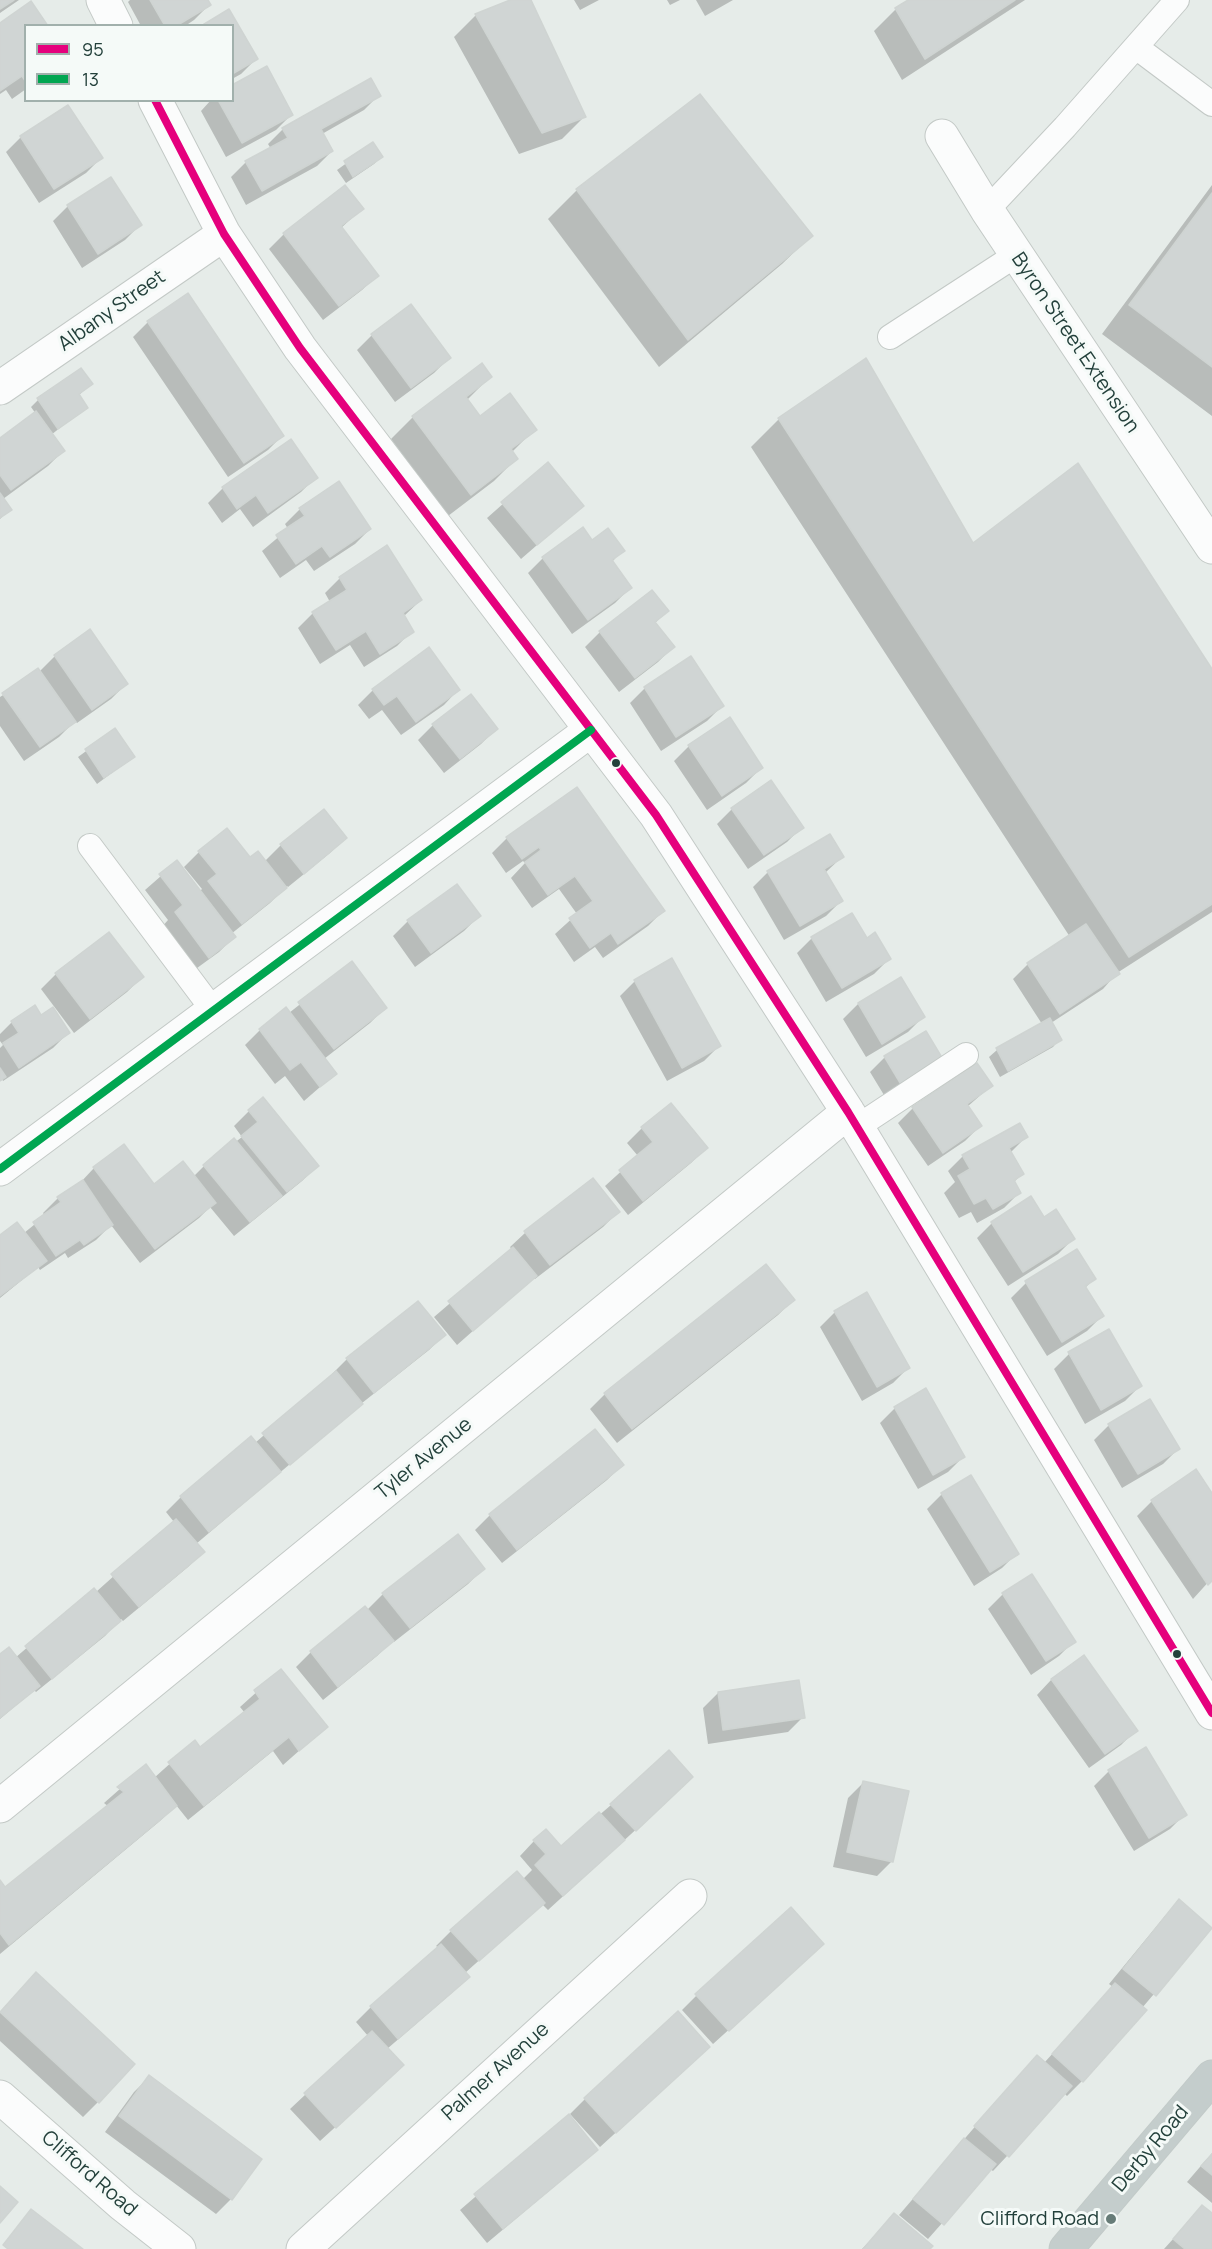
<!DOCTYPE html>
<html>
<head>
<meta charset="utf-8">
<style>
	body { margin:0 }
	#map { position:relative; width:1212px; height:2249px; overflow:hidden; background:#e6ece9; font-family:Manrope,sans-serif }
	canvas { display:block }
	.legend { position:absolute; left:24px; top:24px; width:210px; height:78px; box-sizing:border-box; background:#f5faf8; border:2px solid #a1b0ac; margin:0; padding:8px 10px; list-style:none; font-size:18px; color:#23403b }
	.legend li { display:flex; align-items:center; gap:12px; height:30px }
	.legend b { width:30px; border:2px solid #a1b0ac }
</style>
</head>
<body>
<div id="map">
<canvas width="1212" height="2249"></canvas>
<ul class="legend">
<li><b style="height:8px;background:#e5007d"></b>95</li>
<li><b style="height:8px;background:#00a651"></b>13</li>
</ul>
</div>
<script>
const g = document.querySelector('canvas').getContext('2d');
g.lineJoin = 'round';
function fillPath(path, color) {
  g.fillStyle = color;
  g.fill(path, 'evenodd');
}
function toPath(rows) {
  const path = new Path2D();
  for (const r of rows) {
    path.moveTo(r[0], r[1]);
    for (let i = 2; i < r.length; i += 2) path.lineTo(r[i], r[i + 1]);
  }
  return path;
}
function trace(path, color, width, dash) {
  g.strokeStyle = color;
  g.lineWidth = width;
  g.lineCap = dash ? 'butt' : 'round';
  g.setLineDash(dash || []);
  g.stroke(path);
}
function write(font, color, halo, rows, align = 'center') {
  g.font = font + ' Manrope,sans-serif';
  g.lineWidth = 6;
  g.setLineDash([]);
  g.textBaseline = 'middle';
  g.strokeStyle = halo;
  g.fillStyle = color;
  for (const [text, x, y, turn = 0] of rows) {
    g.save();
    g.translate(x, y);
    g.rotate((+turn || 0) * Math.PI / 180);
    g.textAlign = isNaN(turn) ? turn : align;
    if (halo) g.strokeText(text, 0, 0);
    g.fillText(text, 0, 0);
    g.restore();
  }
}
fillPath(toPath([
	[0,0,19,0,0,13],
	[130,0,206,0,209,5,194,20,185,26,141,26,128,2],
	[514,0,530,0,584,117,562,139,519,154,454,37,476,15],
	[574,0,599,0,580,10],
	[667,0,680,0,670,5],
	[696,0,733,0,705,16],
	[911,0,1025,0,902,80,874,31,896,9],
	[0,25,26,26,26,89,12,99,6,90,0,94],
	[232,26,256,59,241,74,232,79],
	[379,95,364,110,322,134,332,151,317,166,246,205,231,177,246,162,271,149,268,144,283,129],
	[700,96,811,236,782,264,659,367,548,219,577,190],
	[211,100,232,100,291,115,276,130,226,157,201,111],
	[21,137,101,158,86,173,39,203,6,152],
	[373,144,381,157,374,164,346,183,337,170],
	[111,179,140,225,125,240,82,268,53,221,68,206],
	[1212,185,1212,416,1102,334],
	[362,209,341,228,377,276,362,290,323,320,269,249,284,234],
	[148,322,283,435,268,450,228,477,133,337],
	[372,335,449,358,434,373,395,402,357,350],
	[81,370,91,384,78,396,86,407,51,435,63,451,48,466,3,499,10,509,0,519,0,439,36,414,31,407,38,400],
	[490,377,466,401,480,418,535,429,512,452,516,459,494,481,448,516,391,439,413,417],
	[779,419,973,545,1212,672,1212,912,1117,973,1103,989,1051,1023,1060,1039,1053,1047,1000,1077,989,1057,997,1050,1042,1024,1013,979,1028,964,1070,937,751,447],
	[291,441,316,477,301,492,253,527,240,509,222,523,208,503,223,488],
	[548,464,582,506,521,559,487,518],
	[338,483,370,529,355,544,314,571,306,560,280,578,262,551,288,529,285,524,300,509],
	[623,550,612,562,630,588,615,603,572,634,528,573,543,558],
	[340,578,421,600,403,617,412,631,397,646,364,667,350,645,320,664,298,628,313,613,330,602,325,593],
	[652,592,667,611,655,623,673,647,658,662,619,692,585,647,600,632],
	[429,649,458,690,444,705,401,735,382,710,369,719,358,705,373,690],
	[55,656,126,684,111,699,77,723,75,721,59,737,24,761,0,726,0,697,39,672],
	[645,688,722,706,707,721,661,751,630,703],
	[433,725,496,729,481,744,444,773,418,740],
	[115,730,133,757,97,784,78,757],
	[689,746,761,768,746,783,707,810,674,761],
	[577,789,663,911,648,926,603,958,595,947,574,962,555,934,577,914,559,889,532,908,511,878,525,863,523,861,506,873,492,853,507,838],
	[732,809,802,827,787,842,748,869,717,824],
	[323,811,345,838,330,853,288,887,287,886,270,903,231,934,234,937,219,952,193,971,161,928,168,920,145,890,177,862,199,892,202,889,184,867,199,852,264,862,281,845],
	[842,857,825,873,841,901,826,916,784,940,753,887,768,872],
	[457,886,479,916,464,931,415,967,393,936,408,921],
	[109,934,142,977,127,992,74,1033,41,989,56,974],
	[812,938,866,940,889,959,874,974,826,1002,797,953],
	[352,963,385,1008,370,1023,324,1059,335,1074,304,1101,285,1076,275,1084,245,1045,260,1030,289,1013],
	[901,979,923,1017,908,1032,866,1057,843,1019,858,1004],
	[635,981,719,1046,704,1061,667,1081,620,996],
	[40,1017,68,1033,53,1048,3,1081,2,1079,0,1081,0,1048,3,1045,0,1041,0,1034,12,1022],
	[885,1057,942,1061,887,1100,870,1072],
	[991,1086,967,1107,980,1126,965,1141,928,1166,898,1123,913,1108],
	[249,1111,317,1166,302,1181,234,1236,210,1207,199,1218,140,1263,111,1225,96,1240,68,1258,65,1253,40,1270,38,1267,0,1298,0,1237,24,1233,45,1216,43,1213,58,1198,79,1184,94,1168,124,1146,154,1186,193,1177,204,1166,242,1137,234,1126],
	[642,1128,706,1148,691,1163,628,1215,605,1186,638,1156,627,1143],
	[1026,1137,1010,1153,1022,1174,1014,1182,1019,1193,1004,1208,977,1223,971,1212,959,1218,944,1193,955,1182,948,1171,963,1156],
	[618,1212,603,1227,535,1279,533,1278,457,1345,434,1317,512,1250,510,1247,525,1233],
	[1044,1219,1073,1239,1058,1254,1008,1286,977,1238,992,1223],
	[1077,1251,1094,1279,1085,1288,1102,1316,1087,1331,1047,1356,1011,1298,1026,1283],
	[766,1266,793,1300,778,1315,617,1443,590,1409,605,1394],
	[835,1312,908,1368,893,1383,862,1401,820,1327],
	[1108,1331,1140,1386,1125,1401,1085,1424,1054,1369,1069,1354],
	[444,1335,429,1350,357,1407,196,1544,203,1552,188,1567,123,1621,121,1619,105,1636,36,1692,34,1690,0,1719,0,1656,15,1658,94,1590,96,1592,174,1522,166,1512,181,1497,251,1438,255,1443,333,1375,332,1374,347,1359],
	[895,1408,963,1457,948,1472,918,1489,880,1423],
	[1109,1425,1178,1449,1163,1464,1122,1488,1094,1440],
	[622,1465,607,1480,502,1563,475,1530,490,1515],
	[1196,1471,1212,1495,1212,1578,1193,1599,1137,1516,1152,1501],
	[942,1494,1017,1553,1002,1568,974,1586,927,1509],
	[483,1569,468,1584,394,1642,393,1640,377,1656,323,1700,296,1667,311,1652,365,1608,367,1610,383,1594],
	[1003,1594,1074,1641,1059,1656,1031,1675,988,1609],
	[1083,1657,1136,1730,1121,1745,1089,1768,1037,1695,1051,1680],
	[280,1671,326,1727,283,1765,273,1751,188,1820,176,1805,160,1821,0,1954,0,1882,5,1889,109,1807,104,1803,146,1766,154,1778,194,1742,200,1749,245,1713,240,1707],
	[718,1693,803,1717,788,1732,708,1744,703,1708],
	[1109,1771,1185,1814,1170,1829,1134,1851,1094,1786],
	[863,1783,892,1861,877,1876,833,1867,848,1798],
	[677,1792,548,1910,542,1904,465,1973,453,1992,387,2049,387,2080,320,2141,290,2109,368,2036,356,2022,371,2007,439,1948,436,1946,451,1931,522,1880,532,1870,520,1856,534,1841,561,1848,611,1805],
	[1180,1901,1211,1927,1142,2008,1145,2011,1082,2081,1067,2096,1064,2093,1007,2156,993,2171,990,2169,928,2239,899,2215,1022,2072,1044,2063,1113,1987,1109,1984,1165,1916],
	[807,1959,713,2044,682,2010,697,1995],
	[21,1989,98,2102,83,2117,0,2041,0,2012],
	[693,2062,600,2147,570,2114,585,2099],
	[149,2077,231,2199,216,2214,105,2132,134,2092],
	[569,2116,596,2149,581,2164,487,2243,460,2210],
	[1212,2153,1212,2203,1187,2182],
	[1202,2207,1212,2215,1212,2249,1164,2249],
	[894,2215,928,2249,862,2249]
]), '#0003');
const building = toPath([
	[0,0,14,0,0,9,0,0],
	[150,0,208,0,211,5,176,26,165,26,150,0],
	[510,0,531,0,586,117,542,133,475,14,510,0],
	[908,0,1015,0,925,59,895,8,908,0],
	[31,1,48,26,26,26,26,82,22,76,0,91,0,23,31,1],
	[229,9,258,59,232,74,232,26,201,26,229,9],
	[267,66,293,115,242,143,218,100,232,100,232,85,267,66],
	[371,78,381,96,321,129,333,151,262,191,245,161,288,138,282,128,371,78],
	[700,94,813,236,688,340,576,189,700,94],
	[68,105,103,158,54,189,20,136,68,105],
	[373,142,383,157,353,177,344,161,373,142],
	[111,177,142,225,98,254,67,205,111,177],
	[345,185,364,209,341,226,379,276,339,306,283,233,345,185],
	[1212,193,1212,367,1129,305,1212,193],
	[188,293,284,436,244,463,147,321,188,293],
	[411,304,451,358,411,388,371,334,411,304],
	[866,358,973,543,1078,463,1212,669,1212,904,1129,957,778,418,866,358],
	[482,363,492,377,466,397,480,416,510,393,537,430,511,449,518,459,471,495,412,416,482,363],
	[81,368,93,384,79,394,88,408,58,429,37,398,81,368],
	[36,411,65,451,11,490,0,475,0,438,36,411],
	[291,439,318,478,268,513,256,495,237,509,222,487,291,439],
	[548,462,584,506,537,545,501,502,548,462],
	[339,481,371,529,330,557,322,546,296,564,276,535,305,516,299,508,339,481],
	[0,493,12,510,0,518,0,493],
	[583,527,592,540,608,528,625,551,612,560,632,588,588,620,542,557,583,527],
	[387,545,422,600,403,613,414,632,380,654,366,631,336,650,312,612,347,590,339,577,387,545],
	[652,590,669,611,655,622,675,647,635,678,599,631,652,590],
	[90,629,128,684,92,710,54,655,90,629],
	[429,647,460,690,416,722,397,696,384,705,372,689,429,647],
	[691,656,724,706,676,737,644,687,691,656],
	[38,668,76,722,40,747,2,693,38,668],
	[471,694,498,729,460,759,432,724,471,694],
	[730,717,763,768,722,796,688,745,730,717],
	[115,728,135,757,104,778,85,749,115,728],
	[771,780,804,828,764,855,731,808,771,780],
	[577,787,665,911,618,944,611,933,590,948,569,918,593,901,575,876,548,895,525,862,541,850,539,847,522,859,506,837,577,787],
	[324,809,347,838,304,874,280,844,324,809],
	[227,828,250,857,258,851,287,888,242,924,208,881,217,874,198,851,227,828],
	[830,834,844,857,824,869,843,901,800,926,767,871,830,834],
	[177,860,236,937,209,958,175,912,183,905,159,874,177,860],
	[457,884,481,916,431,953,407,920,457,884],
	[852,913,867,938,875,932,891,959,842,988,811,937,852,913],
	[1086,924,1120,974,1060,1014,1027,963,1086,924],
	[109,932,144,977,90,1019,55,973,109,932],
	[672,958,721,1046,682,1068,634,980,672,958],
	[352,961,387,1008,334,1049,298,1002,352,961],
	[901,977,925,1017,882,1044,858,1003,901,977],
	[35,1005,41,1015,53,1007,70,1033,19,1068,3,1043,19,1033,11,1021,35,1005],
	[286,1007,337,1074,320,1087,301,1062,290,1070,259,1029,286,1007],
	[1050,1018,1062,1040,1008,1071,996,1048,1050,1018],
	[926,1031,944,1061,902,1086,884,1056,926,1031],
	[977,1063,993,1086,967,1104,982,1126,943,1153,912,1107,977,1063],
	[0,1068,6,1077,0,1081,0,1068],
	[263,1097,319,1166,287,1192,241,1136,258,1122,248,1110,263,1097],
	[671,1103,708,1148,643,1201,619,1170,653,1142,641,1127,671,1103],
	[1020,1123,1028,1137,1009,1148,1024,1174,1014,1180,1021,1193,993,1209,986,1198,974,1204,958,1176,970,1169,962,1155,1020,1123],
	[234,1138,282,1196,250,1222,203,1165,234,1138],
	[124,1144,154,1184,183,1161,216,1203,155,1249,93,1167,124,1144],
	[593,1178,620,1212,550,1265,524,1231,593,1178],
	[83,1180,113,1225,84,1245,80,1240,56,1256,33,1222,61,1202,57,1197,83,1180],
	[1031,1196,1044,1217,1056,1209,1075,1239,1023,1272,991,1222,1031,1196],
	[17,1222,47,1261,0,1296,0,1235,17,1222],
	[513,1247,537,1276,473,1331,448,1301,513,1247],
	[1077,1249,1096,1279,1085,1286,1104,1316,1062,1342,1025,1281,1077,1249],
	[766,1264,795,1300,632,1429,604,1393,766,1264],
	[867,1292,910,1368,877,1387,834,1311,867,1292],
	[418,1301,446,1335,374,1393,346,1358,418,1301],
	[1109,1329,1142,1386,1101,1410,1068,1352,1109,1329],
	[336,1371,363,1404,290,1465,262,1433,336,1371],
	[926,1388,965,1457,933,1475,894,1407,926,1388],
	[1150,1399,1180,1449,1138,1474,1108,1424,1150,1399],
	[595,1429,624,1465,517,1550,489,1514,595,1429],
	[251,1436,281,1472,209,1532,180,1496,251,1436],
	[1196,1469,1212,1493,1212,1581,1208,1585,1151,1500,1196,1469],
	[971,1475,1019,1554,990,1572,941,1493,971,1475],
	[176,1519,205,1552,139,1607,111,1574,176,1519],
	[458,1534,485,1569,410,1628,382,1593,458,1534],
	[1032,1574,1076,1642,1046,1661,1002,1593,1032,1574],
	[94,1588,121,1621,52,1679,25,1646,94,1588],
	[365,1606,394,1641,338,1687,310,1651,365,1606],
	[9,1647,40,1686,0,1718,0,1654,9,1647],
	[1084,1655,1138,1731,1105,1754,1051,1679,1084,1655],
	[281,1669,328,1727,299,1751,289,1737,204,1806,168,1762,195,1740,200,1747,260,1699,254,1690,281,1669],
	[799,1680,805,1718,723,1730,718,1692,799,1680],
	[1146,1747,1187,1815,1149,1838,1108,1770,1146,1747],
	[669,1750,693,1777,636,1831,610,1804,669,1750],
	[146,1764,177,1806,9,1945,0,1933,0,1880,5,1887,124,1792,117,1787,146,1764],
	[863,1781,909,1791,893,1862,847,1852,863,1781],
	[599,1812,625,1840,563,1896,535,1865,546,1854,533,1840,546,1829,561,1846,599,1812],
	[517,1871,545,1903,479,1961,450,1930,517,1871],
	[1179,1899,1212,1928,1156,1996,1123,1969,1179,1899],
	[791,1907,824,1944,729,2031,695,1994,791,1907],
	[441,1944,470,1977,398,2039,370,2006,441,1944],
	[36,1972,135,2064,99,2103,0,2012,36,1972],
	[1115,1983,1147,2010,1083,2082,1052,2054,1115,1983],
	[678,2011,710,2047,616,2133,584,2098,678,2011],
	[372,2031,404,2065,336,2128,304,2093,372,2031],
	[1037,2055,1072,2086,1009,2157,974,2126,1037,2055],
	[149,2075,262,2159,232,2200,119,2116,149,2075],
	[569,2114,598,2150,503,2229,474,2194,569,2114],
	[964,2138,996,2164,944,2225,913,2199,964,2138],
	[1212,2154,1212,2175,1201,2166,1212,2154],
	[0,2186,18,2202,0,2223,0,2186],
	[1202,2205,1212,2213,1212,2249,1185,2249,1173,2239,1202,2205],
	[31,2209,83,2249,8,2249,3,2245,31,2209],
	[894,2213,933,2246,930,2249,863,2249,894,2213]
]);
fillPath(building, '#d0d5d4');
trace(building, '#cfd4d2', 1.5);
const service = toPath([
	[1136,47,1212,104],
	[987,210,1065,127,1177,0],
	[890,337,1016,255],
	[90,846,213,1010],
	[857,1127,966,1055]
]);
const minor = toPath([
	[103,0,116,26],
	[155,100,224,234,300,348,656,815,848,1112,1212,1713],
	[942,136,987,210,1212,547],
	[0,388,224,234],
	[0,1169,591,730],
	[0,1806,848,1112],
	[0,2097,123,2205,179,2249],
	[303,2249,690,1896]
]);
const trunk = toPath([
	[1066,2249,1212,2077]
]);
trace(service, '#c3c9c6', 26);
trace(minor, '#c3c9c6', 35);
trace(trunk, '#c2cac8', 35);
trace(service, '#fbfcfc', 24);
trace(minor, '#fbfcfc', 33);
trace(trunk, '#c4cdcc', 33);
trace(toPath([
	[155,100,224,234,300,348,656,815,848,1112,1212,1713]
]), '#e5007d', 8);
trace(toPath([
	[0,1169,591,730]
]), '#00a651', 8);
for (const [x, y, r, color] of [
	[616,763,5,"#23403b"],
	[1177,1654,5,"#23403b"],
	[1111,2219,6,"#677c78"]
]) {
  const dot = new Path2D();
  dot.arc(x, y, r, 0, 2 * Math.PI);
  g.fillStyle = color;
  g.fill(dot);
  trace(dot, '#f5faf8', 2);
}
write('20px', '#23403b', '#f5faf8', [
	["Albany Street",112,311,-35],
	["Byron Street Extension",1075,343,56],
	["Tyler Avenue",424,1459,-39],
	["Palmer Avenue",496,2072,-42],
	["Derby Road",1151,2149,-50],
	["Clifford Road",89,2174,41]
]);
write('20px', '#23403b', '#f5faf8', [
	["Clifford Road",1099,2219]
], 'right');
</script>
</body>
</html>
